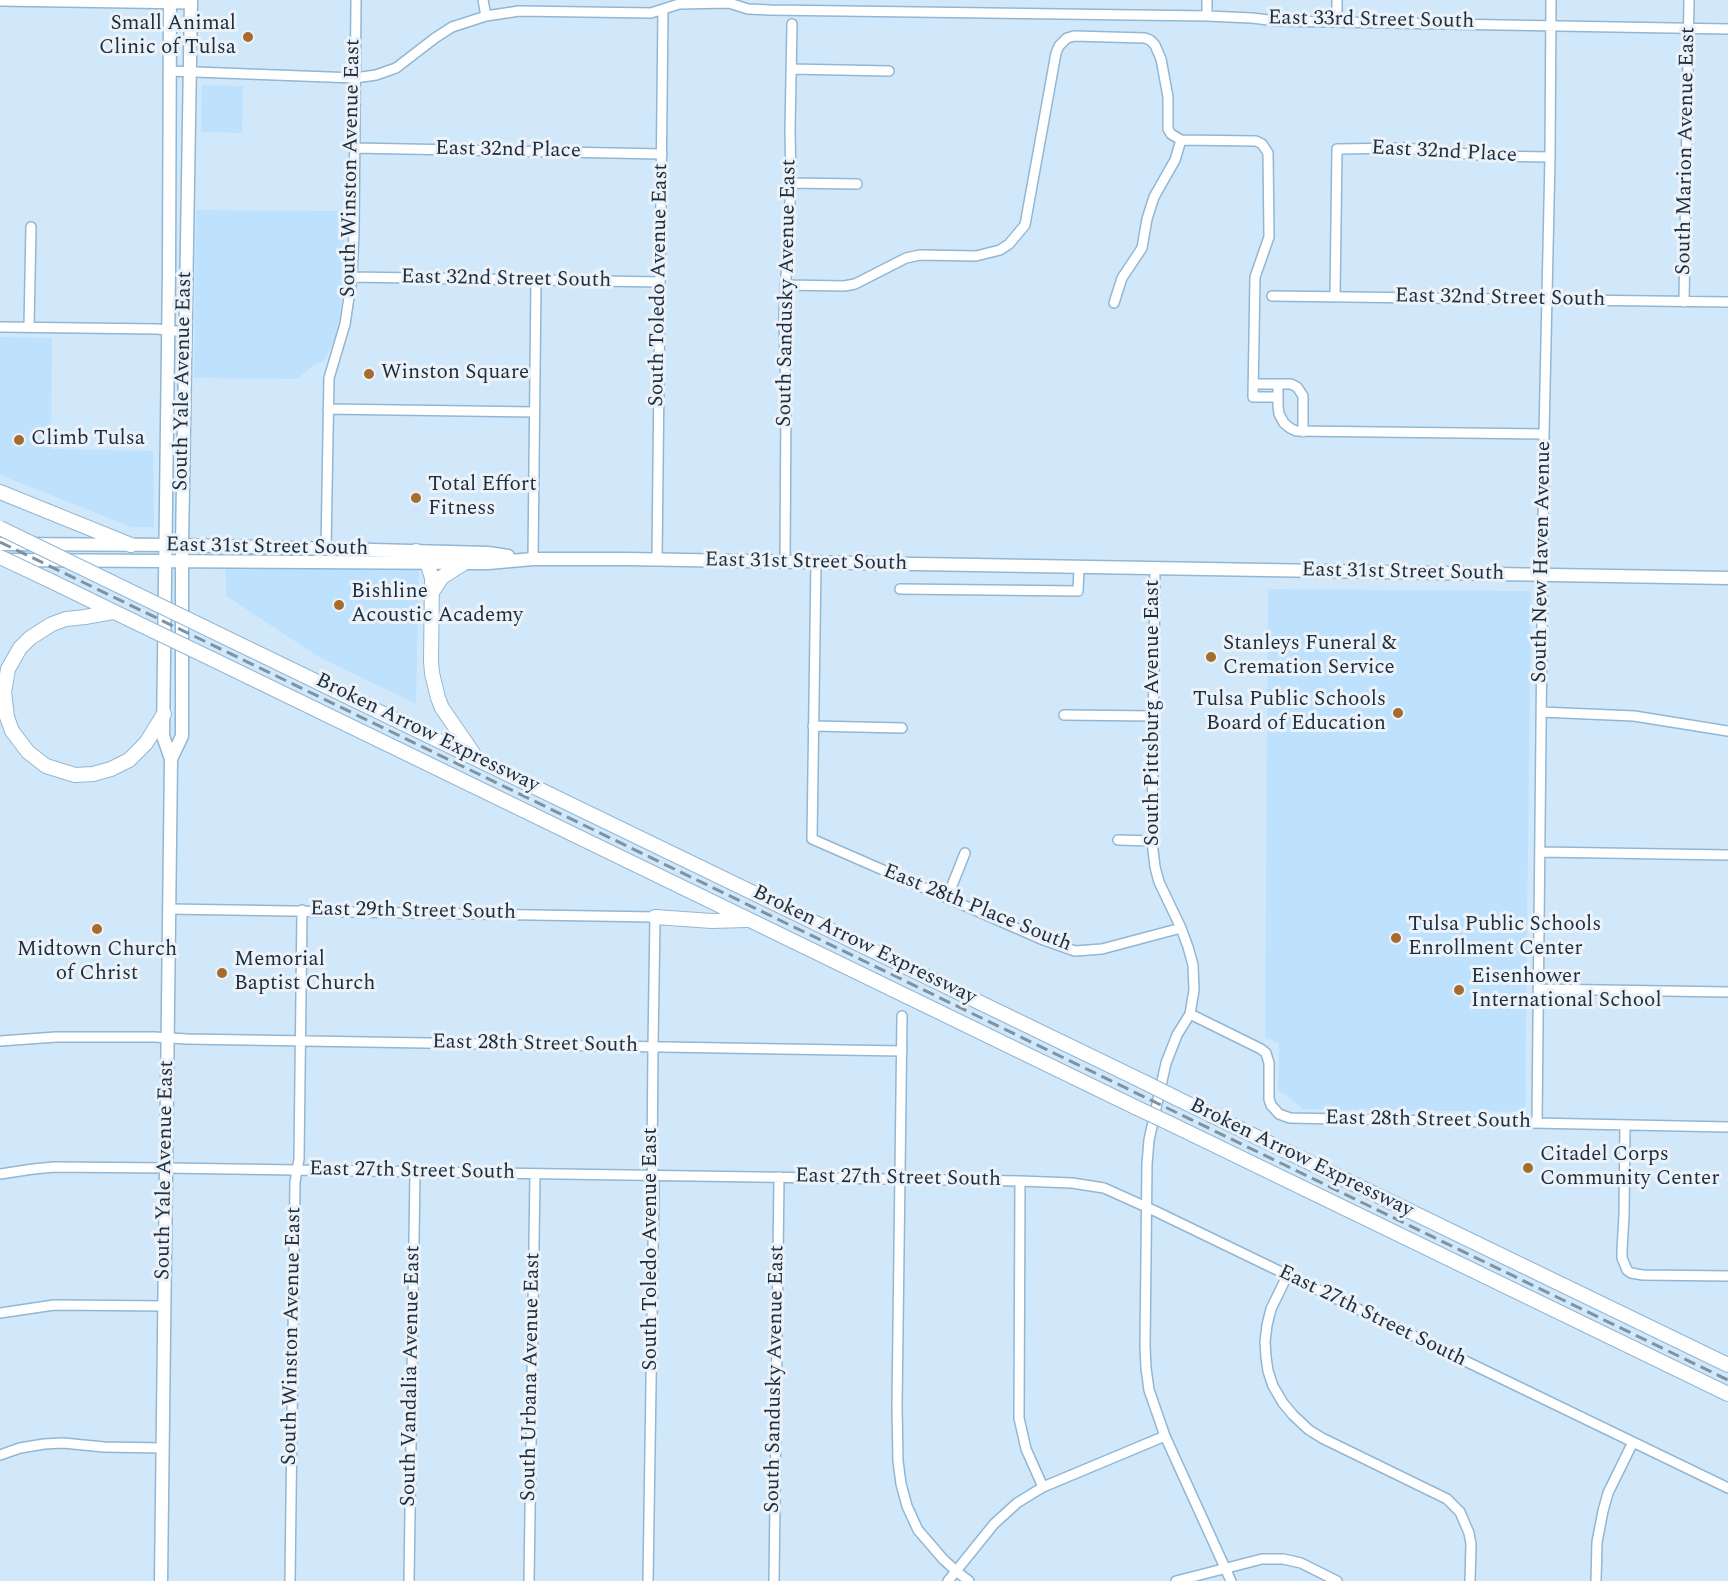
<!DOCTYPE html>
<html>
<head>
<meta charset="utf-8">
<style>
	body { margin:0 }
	canvas { display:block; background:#d1e8fa }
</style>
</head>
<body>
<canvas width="1728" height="1581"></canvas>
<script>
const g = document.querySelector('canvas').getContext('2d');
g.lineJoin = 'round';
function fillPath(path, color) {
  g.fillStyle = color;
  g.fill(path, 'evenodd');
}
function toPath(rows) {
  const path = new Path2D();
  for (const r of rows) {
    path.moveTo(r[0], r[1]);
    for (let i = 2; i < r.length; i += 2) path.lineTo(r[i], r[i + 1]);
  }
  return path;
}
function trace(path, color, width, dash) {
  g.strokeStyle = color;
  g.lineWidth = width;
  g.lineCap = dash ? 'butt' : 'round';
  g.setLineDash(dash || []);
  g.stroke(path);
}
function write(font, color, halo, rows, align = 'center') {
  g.font = font + ' Spectral,serif';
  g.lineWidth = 6;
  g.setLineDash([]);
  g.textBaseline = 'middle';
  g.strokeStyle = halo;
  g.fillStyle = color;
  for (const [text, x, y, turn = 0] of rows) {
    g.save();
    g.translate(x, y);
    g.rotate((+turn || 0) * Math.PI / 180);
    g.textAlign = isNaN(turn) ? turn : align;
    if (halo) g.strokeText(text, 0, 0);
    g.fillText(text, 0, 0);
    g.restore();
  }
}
fillPath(toPath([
	[202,85,243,86,242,133,201,132],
	[196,210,345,211,343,278,340,316,335,338,325,360,310,368,297,379,194,378],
	[0,337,52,338,51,449,153,451,154,527,131,527,0,475],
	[415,567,419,572,416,704,319,657,226,596,226,569,358,569],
	[1268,589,1531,591,1525,1112,1303,1109,1278,1090,1279,1043,1265,1038]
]), '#bee2fe');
const minor = toPath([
	[483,0,486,16],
	[0,1,191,4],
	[1207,16,1207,0],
	[1337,22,1337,0],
	[791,69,889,71],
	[169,71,355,78,376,75,396,68,435,38,452,27,486,16,519,11,651,13,679,4,729,3,748,9,770,10,1207,16,1252,18,1277,21,1728,29],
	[355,148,662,154],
	[791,183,857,184],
	[352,277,660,282],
	[786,285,844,286,855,284,906,258,920,255,976,256,1000,250,1009,244,1025,225,1056,53,1059,46,1067,38,1074,36,1145,38,1150,40,1155,45,1161,59,1168,97,1168,129,1171,134,1181,140,1256,141,1262,144,1268,153,1269,237,1255,277,1253,397,1278,397],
	[1272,296,1728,302],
	[1335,296,1337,149,1404,148,1489,156,1550,157],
	[1684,302,1689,0],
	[1114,303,1122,278,1142,248,1147,219,1154,197,1175,160,1181,140],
	[0,327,157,329,185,332],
	[29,327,31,227],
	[1253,384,1291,384,1297,387,1303,396,1303,432],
	[1278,385,1278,406,1279,414,1284,423,1290,428,1296,431,1544,434],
	[328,409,534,412],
	[326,549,329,378,345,324,352,277,354,232,356,0],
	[533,559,536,280],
	[657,560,663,10],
	[785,562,786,400,784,314,791,183,790,129,792,24],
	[816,563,812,839,1041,939,1075,951,1102,949,1181,928],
	[1155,568,1152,841,1155,867,1159,882,1181,928,1188,947,1193,965,1194,990,1190,1014,1177,1035,1166,1063,1149,1140,1147,1164,1145,1346,1146,1368,1149,1390,1165,1436,1231,1581],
	[900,589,1078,591,1079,567],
	[1541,712,1634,716,1728,731],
	[1064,715,1153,716],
	[813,726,902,728],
	[1118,840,1152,841],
	[1540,852,1728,855],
	[947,898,965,853],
	[170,909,655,917,653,1047,652,1164,654,1187,648,1581],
	[1538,989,1728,992],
	[1190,1014,1261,1049,1266,1053,1269,1063,1269,1099,1271,1105,1279,1114,1290,1118,1728,1127],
	[902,1016,897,1407,898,1461,901,1484,907,1506,918,1530,943,1559,956,1571,969,1581],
	[0,1041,56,1037,154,1037,187,1039,902,1051],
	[1537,1123,1544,434,1550,157,1551,0],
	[1625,1125,1624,1215,1622,1250,1622,1258,1627,1270,1631,1273,1643,1275,1728,1276],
	[0,1174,33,1169,54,1167,166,1168,1020,1181,1072,1183,1104,1188,1155,1211,1728,1488],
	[1020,1181,1019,1418,1026,1449,1043,1487],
	[1287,1276,1271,1309,1267,1325,1265,1342,1266,1357,1268,1371,1273,1386,1283,1403,1293,1415,1309,1430,1322,1438,1447,1499,1460,1512,1469,1533,1471,1544,1470,1581],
	[0,1313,54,1305,165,1306],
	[0,1455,20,1448,44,1444,63,1443,104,1447,163,1448],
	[290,1581,295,1182,299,1159,302,910],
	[409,1581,415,1171],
	[529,1581,535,1174],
	[774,1581,779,1177],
	[948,1581,994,1524,1017,1503,1043,1487,1165,1436],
	[1176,1581,1262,1559,1283,1559,1301,1563,1337,1581],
	[1596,1581,1597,1542,1603,1511,1608,1493,1633,1442]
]);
const major = toPath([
	[0,544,182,545,488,553,508,556],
	[7,560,464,563,488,563,533,559,627,559,1728,578],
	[171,759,182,736,182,545,191,0],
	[161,1581,171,759,163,736,169,270,170,0]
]);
const highway = toPath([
	[0,492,131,545],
	[416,551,427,562,432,578,431,661,432,673,438,698,442,708,475,756],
	[53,582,135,622],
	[432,592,442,577,464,563],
	[113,612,85,617,66,619,52,624,30,638,20,648,8,669,4,692,7,717,12,731,28,752,46,766,75,775,93,774,111,769,129,760,146,743,164,714],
	[210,630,1144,1082],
	[212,659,1137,1108],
	[655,917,712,921,747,920],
	[1176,1098,1728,1365],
	[1171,1124,1728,1394]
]);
trace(minor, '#92b7d4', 12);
trace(major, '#92b7d4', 15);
trace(highway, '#92b7d4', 16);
trace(minor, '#fff', 9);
trace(major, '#fff', 12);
trace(highway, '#fff', 14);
trace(toPath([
	[0,542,1728,1380]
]), '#7f92a1', 3, [12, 6]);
const highwayBridge = toPath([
	[0,528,210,630],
	[0,557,53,582],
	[135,622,212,659],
	[1144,1082,1176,1098],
	[1137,1108,1171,1124]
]);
trace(highwayBridge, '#92b7d4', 16, []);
trace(highwayBridge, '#fff', 14);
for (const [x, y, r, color] of [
	[248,37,6,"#a86b2f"],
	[369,374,6,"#a86b2f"],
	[19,440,6,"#a86b2f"],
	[416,498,6,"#a86b2f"],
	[339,605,6,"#a86b2f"],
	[1211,657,6,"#a86b2f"],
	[1398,713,6,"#a86b2f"],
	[97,929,6,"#a86b2f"],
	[1396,938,6,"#a86b2f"],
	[222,973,6,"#a86b2f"],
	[1459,990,6,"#a86b2f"],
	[1528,1168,6,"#a86b2f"]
]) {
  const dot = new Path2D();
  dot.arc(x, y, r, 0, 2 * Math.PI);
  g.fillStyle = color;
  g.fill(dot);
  trace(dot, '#ebf2f9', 2);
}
write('21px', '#202f3b', '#ebf2f9', [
	["East 33rd Street South",1371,21,1],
	["East 32nd Place",508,151,1],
	["South Marion Avenue East",1687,151,-89],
	["East 32nd Place",1444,153,3],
	["South Winston Avenue East",352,168,-89],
	["East 32nd Street South",506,280,1],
	["South Toledo Avenue East",660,285,-89],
	["South Sandusky Avenue East",788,293,-89],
	["East 32nd Street South",1500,299,1],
	["South Yale Avenue East",184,381,-89],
	["East 31st Street South",267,548,1],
	["South New Haven Avenue",1543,562,-89],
	["East 31st Street South",806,563,1],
	["East 31st Street South",1403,573,1],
	["South Pittsburg Avenue East",1154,713,-90],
	["Broken Arrow Expressway",427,734,26],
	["East 28th Place South",977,909,22],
	["East 29th Street South",413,912,1],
	["Broken Arrow Expressway",864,946,26],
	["East 28th Street South",535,1045,1],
	["East 28th Street South",1428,1121,1],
	["Broken Arrow Expressway",1301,1159,26],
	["South Yale Avenue East",166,1170,-89],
	["East 27th Street South",412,1172,1],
	["East 27th Street South",898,1179,1],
	["South Toledo Avenue East",652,1249,-90],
	["East 27th Street South",1372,1317,26],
	["South Winston Avenue East",293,1336,-89],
	["South Vandalia Avenue East",412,1376,-89],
	["South Urbana Avenue East",532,1377,-89],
	["South Sandusky Avenue East",776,1379,-89]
]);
write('21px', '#202f3b', '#ebf2f9', [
	["Small Animal",236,25,"right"],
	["Clinic of Tulsa",236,49,"right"],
	["Winston Square",381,374],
	["Climb Tulsa",31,440],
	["Total Effort",428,486],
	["Fitness",428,510],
	["Bishline",351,593],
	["Acoustic Academy",351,617],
	["Stanleys Funeral &",1223,645],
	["Cremation Service",1223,669],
	["Tulsa Public Schools",1386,701,"right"],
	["Board of Education",1386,725,"right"],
	["Tulsa Public Schools",1408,926],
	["Enrollment Center",1408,950],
	["Midtown Church",97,951,"center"],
	["of Christ",97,975,"center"],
	["Memorial",234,961],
	["Baptist Church",234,985],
	["Eisenhower",1471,978],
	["International School",1471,1002],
	["Citadel Corps",1540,1156],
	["Community Center",1540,1180]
], 'left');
</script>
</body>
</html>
